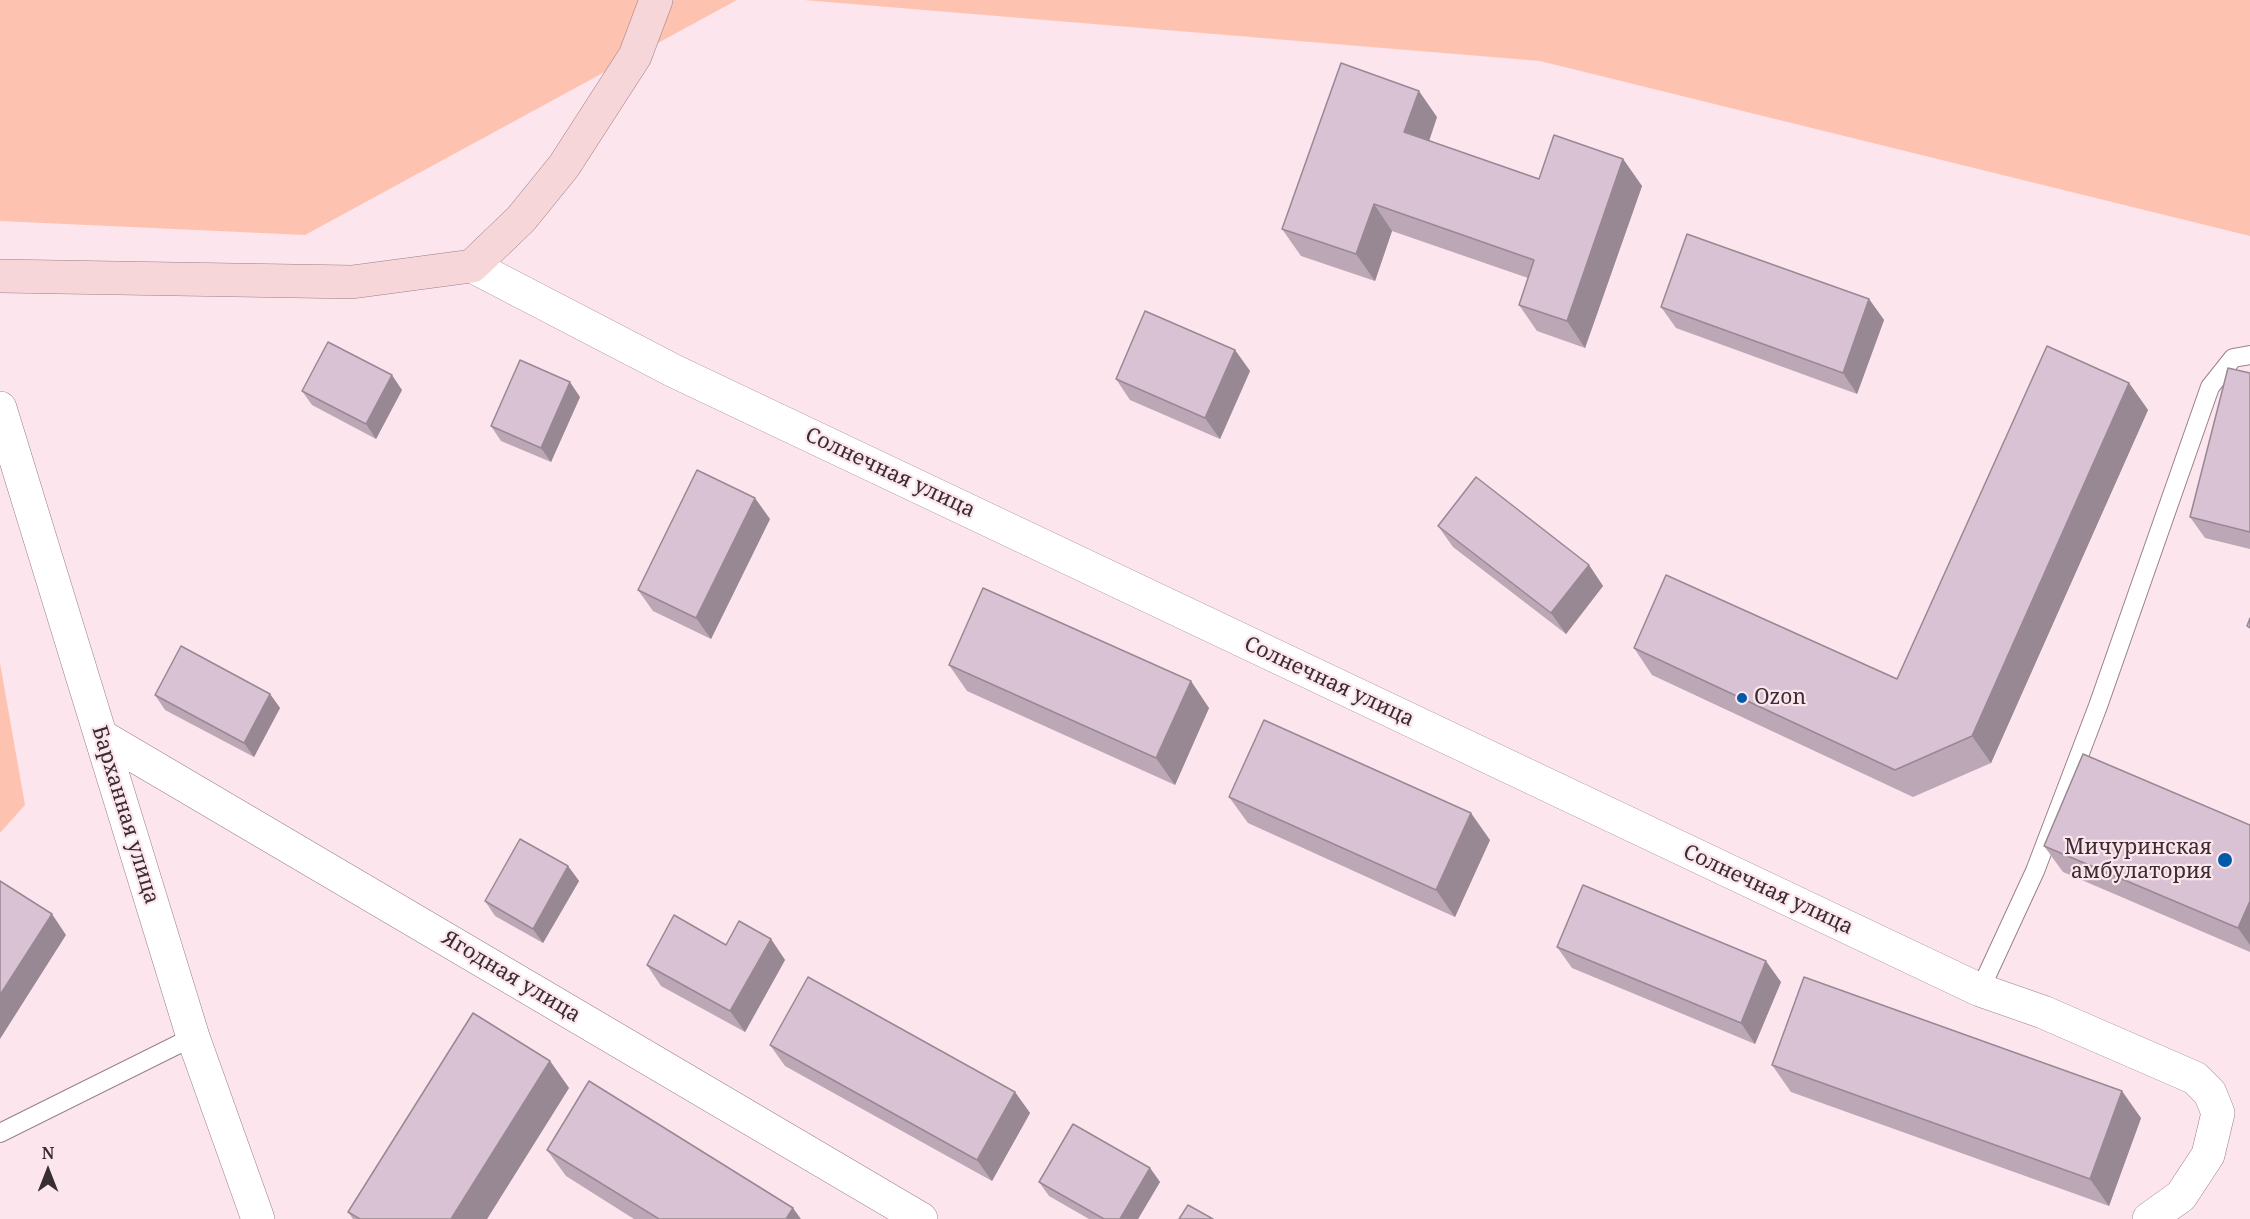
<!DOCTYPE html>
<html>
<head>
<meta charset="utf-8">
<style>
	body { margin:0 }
	#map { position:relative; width:2250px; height:1219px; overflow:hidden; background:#fde5ed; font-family:"Noto Serif",serif }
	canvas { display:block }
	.north { position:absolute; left:18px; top:1141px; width:60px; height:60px; -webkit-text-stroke:4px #fde5ed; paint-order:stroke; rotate:0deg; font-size:16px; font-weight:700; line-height:24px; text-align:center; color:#382d31 }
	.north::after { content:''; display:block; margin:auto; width:21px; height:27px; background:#382d31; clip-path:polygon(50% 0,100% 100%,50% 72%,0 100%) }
</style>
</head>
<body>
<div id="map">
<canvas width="2250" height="1219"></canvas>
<div class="north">N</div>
</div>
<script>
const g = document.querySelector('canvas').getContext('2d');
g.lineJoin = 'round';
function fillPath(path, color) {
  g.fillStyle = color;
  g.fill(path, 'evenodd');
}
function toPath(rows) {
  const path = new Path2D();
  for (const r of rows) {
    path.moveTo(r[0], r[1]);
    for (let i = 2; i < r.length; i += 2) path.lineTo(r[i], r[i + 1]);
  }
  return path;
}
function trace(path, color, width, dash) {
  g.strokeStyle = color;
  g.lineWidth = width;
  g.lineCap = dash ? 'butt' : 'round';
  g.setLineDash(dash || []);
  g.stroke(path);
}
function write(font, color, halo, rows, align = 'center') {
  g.font = font + ' "Noto Serif",serif';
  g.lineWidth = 4.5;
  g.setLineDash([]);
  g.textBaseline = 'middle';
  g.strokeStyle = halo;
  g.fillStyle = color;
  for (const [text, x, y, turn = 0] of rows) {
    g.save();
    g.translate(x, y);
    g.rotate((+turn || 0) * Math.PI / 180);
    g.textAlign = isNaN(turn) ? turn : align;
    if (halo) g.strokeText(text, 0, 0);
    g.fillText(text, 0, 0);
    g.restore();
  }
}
fillPath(toPath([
	[0,0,737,0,305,235,0,221],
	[804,0,2250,0,2250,236,1540,61],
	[0,663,25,805,0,833]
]), '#fec2b1');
const lane = toPath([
	[1980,990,2035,871,2098,706,2210,387,2233,358,2250,355],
	[0,1133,193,1037]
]);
const street = toPath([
	[472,266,674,371,1980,990,2043,1012,2195,1078,2210,1093,2218,1113,2208,1155,2181,1196,2149,1219],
	[0,408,193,1037,258,1219],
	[101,736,921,1219]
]);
const secondary = toPath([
	[0,276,352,282,472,266,521,219,564,166,635,56,656,0]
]);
trace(lane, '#9a8089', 20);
trace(street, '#9a8089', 34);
trace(secondary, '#9a8089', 34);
trace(lane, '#fff', 18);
trace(street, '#fff', 33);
trace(secondary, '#f7d6d9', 33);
fillPath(toPath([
	[1437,117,1429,141,1539,179,1623,159,1642,186,1585,348,1537,331,1519,305,1528,278,1392,231,1375,281,1301,256,1282,229],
	[1869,299,1884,320,1857,394,1676,328,1661,307],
	[1235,350,1250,371,1220,439,1130,400,1116,379],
	[2250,373,2250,549,2205,538,2190,517],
	[2129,383,2148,410,1991,763,1913,797,1652,675,1634,648,1897,679],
	[402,390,376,439,312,405,302,391],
	[580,397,551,462,501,441,491,426],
	[770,519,711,639,653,611,638,590],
	[1438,526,1589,565,1603,586,1566,634,1453,547],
	[949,665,1209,708,1175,785,967,691],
	[270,694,280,708,254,757,165,710,155,695],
	[1229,797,1490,840,1455,917,1248,823],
	[2250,825,2250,952,2063,872,2044,846],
	[568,866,579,881,543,943,495,916,485,901],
	[771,939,785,960,745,1032,661,986,647,965,726,945],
	[1557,947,1781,982,1755,1044,1572,968],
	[770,1045,1015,1092,1030,1113,992,1181,785,1066],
	[550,1061,569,1088,487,1219,353,1219,348,1212],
	[1772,1065,2141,1118,2109,1206,1791,1092],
	[547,1150,801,1219,634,1219,566,1176],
	[1150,1168,1160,1182,1138,1219,1089,1219,1049,1196,1039,1182]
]), '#bba7b5');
fillPath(toPath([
	[1419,91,1437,117,1423,159,1404,132],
	[1623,159,1642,186,1585,348,1567,321],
	[1374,204,1392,231,1375,281,1356,254],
	[1869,299,1884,320,1857,394,1843,373],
	[1235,350,1250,371,1220,439,1205,418],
	[392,375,402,390,376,439,366,424],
	[570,382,580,397,551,462,541,448],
	[2129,383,2148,410,1991,763,1972,736],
	[755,498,770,519,711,639,696,618],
	[1589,565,1603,586,1566,634,1551,613],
	[1191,681,1209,708,1175,785,1156,758],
	[270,694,280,708,254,757,244,743],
	[1471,813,1490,840,1455,917,1436,890],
	[568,866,579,881,543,943,533,929],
	[2250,901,2250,945,2238,928],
	[52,914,66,935,0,1039,0,995],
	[771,939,785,960,745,1032,730,1011],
	[1766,961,1781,982,1755,1044,1741,1023],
	[550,1061,569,1088,487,1219,451,1219],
	[2122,1091,2141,1118,2109,1206,2090,1179],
	[1015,1092,1030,1113,992,1181,977,1160],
	[1150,1168,1160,1182,1138,1219,1120,1219],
	[793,1208,801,1219,786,1219]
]), '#988894');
const building = toPath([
	[1341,63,1419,91,1404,132,1539,179,1554,135,1623,159,1567,321,1519,305,1534,260,1374,204,1356,254,1282,229,1341,63],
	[1687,234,1869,299,1843,373,1661,307,1687,234],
	[1145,311,1235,350,1205,418,1116,379,1145,311],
	[328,342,392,375,366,424,302,391,328,342],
	[2047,346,2129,383,1972,736,1895,770,1634,648,1666,575,1897,679,2047,346],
	[520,360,570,382,541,448,491,426,520,360],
	[2228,368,2250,373,2250,532,2190,517,2228,368],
	[697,470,755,498,696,618,638,590,697,470],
	[1476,477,1589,565,1551,613,1438,526,1476,477],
	[983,588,1191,681,1156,758,949,665,983,588],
	[2250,618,2250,628,2247,626,2250,618],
	[181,646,270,694,244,743,155,695,181,646],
	[1264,720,1471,813,1436,890,1229,797,1264,720],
	[2083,754,2250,825,2250,901,2238,928,2044,846,2083,754],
	[520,839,568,866,533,929,485,901,520,839],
	[0,881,52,914,0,995,0,881],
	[1583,885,1766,961,1741,1023,1557,947,1583,885],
	[674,915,726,945,739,921,771,939,730,1011,647,965,674,915],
	[808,977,1015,1092,977,1160,770,1045,808,977],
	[1804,977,2122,1091,2090,1179,1772,1065,1804,977],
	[473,1013,550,1061,451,1219,360,1219,348,1212,473,1013],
	[589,1081,793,1208,786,1219,659,1219,547,1150,589,1081],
	[1073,1124,1150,1168,1120,1219,1104,1219,1039,1182,1073,1124],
	[1188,1205,1213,1219,1179,1219,1188,1205]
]);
fillPath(building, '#d9c2d3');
trace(building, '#988894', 1.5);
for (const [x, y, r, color] of [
	[1742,698,6,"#005aa8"],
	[2225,860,8,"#005aa8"]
]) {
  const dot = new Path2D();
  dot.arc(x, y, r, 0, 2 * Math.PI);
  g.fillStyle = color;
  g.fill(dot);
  trace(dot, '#fde5ed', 2);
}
write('21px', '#382d31', '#fde5ed', [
	["Солнечная улица",890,473,25],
	["Солнечная улица",1329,682,25],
	["Барханная улица",125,815,73],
	["Солнечная улица",1768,890,25],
	["Ягодная улица",511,977,31]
]);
write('21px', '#382d31', '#fde5ed', [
	["Ozon",1754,698],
	["Мичуринская",2212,848,"right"],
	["амбулатория",2212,872,"right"]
], 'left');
</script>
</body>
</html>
